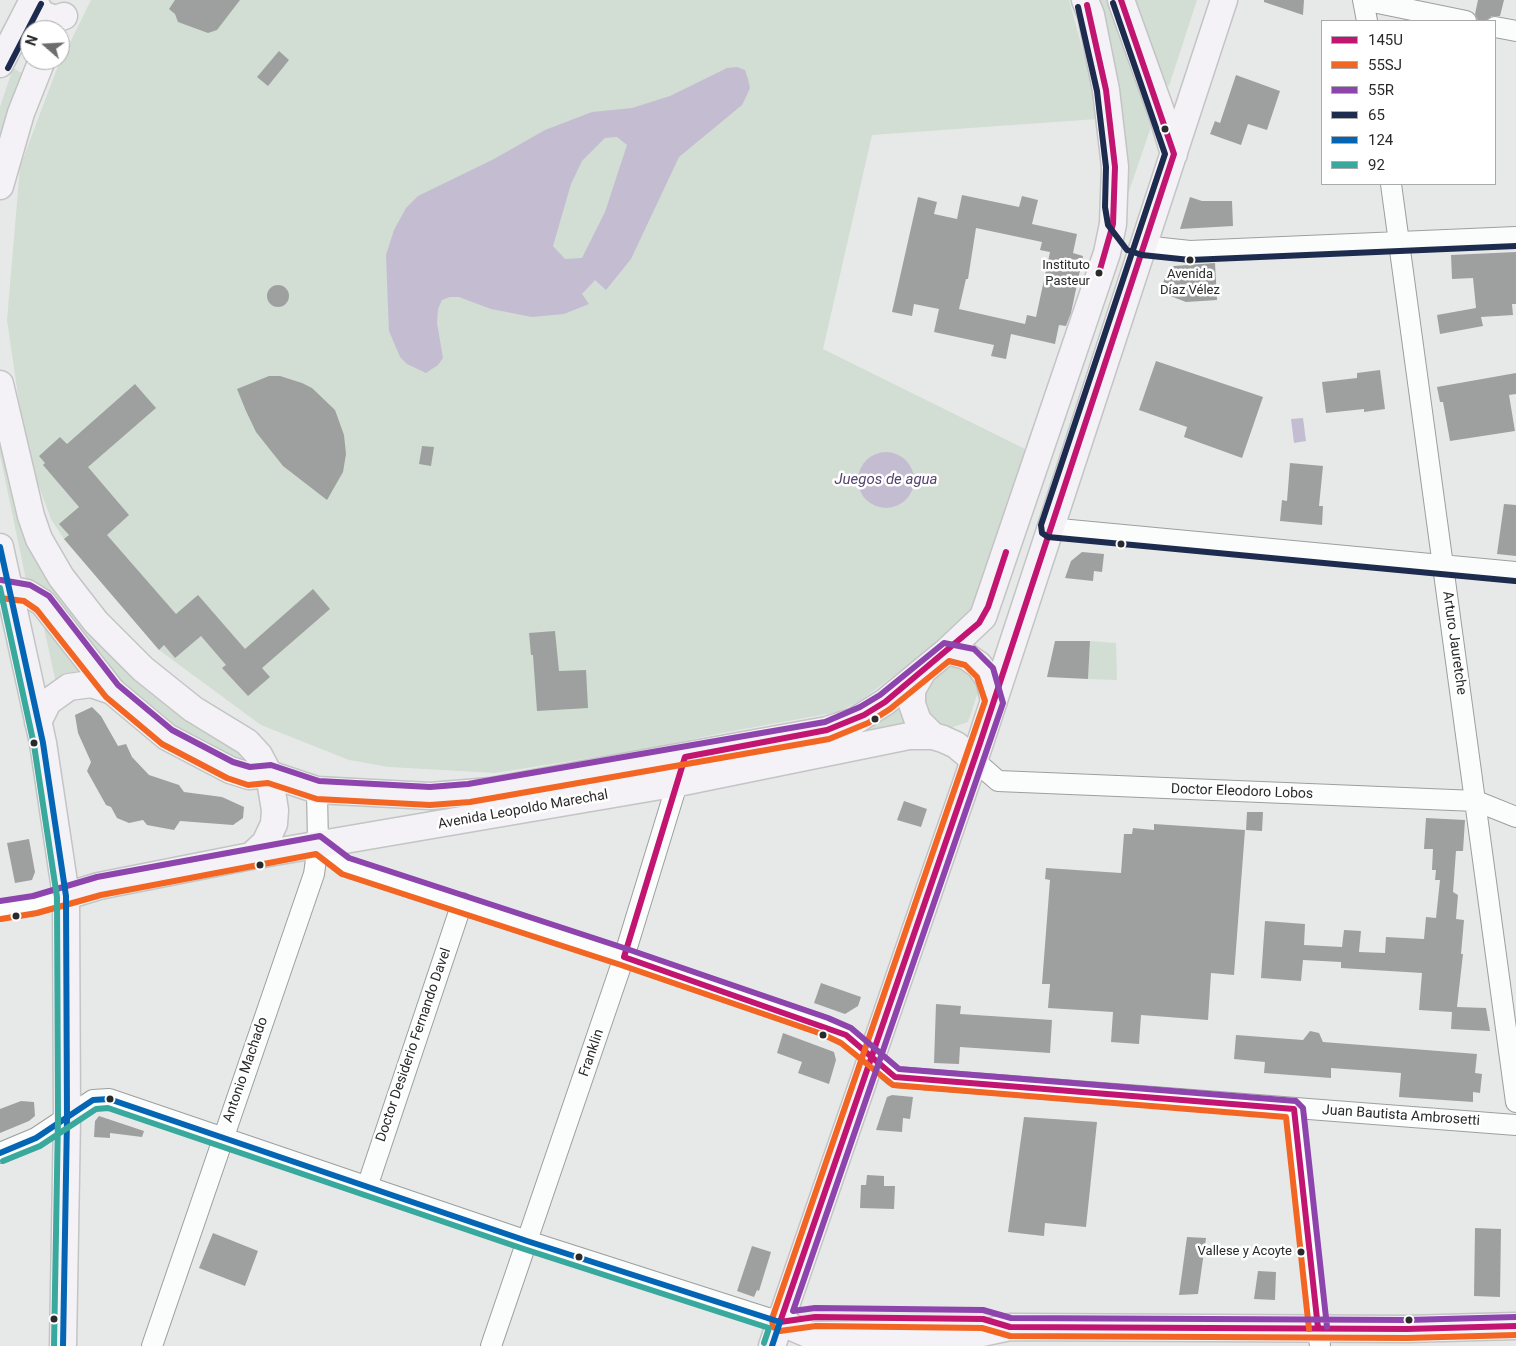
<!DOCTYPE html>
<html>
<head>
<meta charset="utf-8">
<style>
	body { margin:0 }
	#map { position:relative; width:1516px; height:1346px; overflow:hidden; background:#e7e9e8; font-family:Roboto,sans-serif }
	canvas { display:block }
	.legend { position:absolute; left:1321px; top:20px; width:175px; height:165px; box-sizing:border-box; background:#fff; border:1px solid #a9aaa9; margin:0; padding:6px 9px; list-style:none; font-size:15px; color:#292a29 }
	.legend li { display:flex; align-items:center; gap:10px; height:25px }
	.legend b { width:25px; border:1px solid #a9aaa9 }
	.north { position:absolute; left:20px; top:20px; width:50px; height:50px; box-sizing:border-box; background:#fff; border:1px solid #a9aaa9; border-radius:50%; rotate:289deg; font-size:14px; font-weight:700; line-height:20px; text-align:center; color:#292a29 }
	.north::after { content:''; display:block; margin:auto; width:18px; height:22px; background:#6c6d6c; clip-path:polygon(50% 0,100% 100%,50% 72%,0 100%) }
</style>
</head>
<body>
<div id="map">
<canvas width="1516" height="1346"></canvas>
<ul class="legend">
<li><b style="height:6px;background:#c11571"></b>145U</li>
<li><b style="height:6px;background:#f26522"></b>55SJ</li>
<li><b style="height:6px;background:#8e44ad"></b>55R</li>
<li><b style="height:6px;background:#1d2b4f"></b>65</li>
<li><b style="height:6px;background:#0465b4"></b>124</li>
<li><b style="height:6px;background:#39a99e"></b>92</li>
</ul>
<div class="north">N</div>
</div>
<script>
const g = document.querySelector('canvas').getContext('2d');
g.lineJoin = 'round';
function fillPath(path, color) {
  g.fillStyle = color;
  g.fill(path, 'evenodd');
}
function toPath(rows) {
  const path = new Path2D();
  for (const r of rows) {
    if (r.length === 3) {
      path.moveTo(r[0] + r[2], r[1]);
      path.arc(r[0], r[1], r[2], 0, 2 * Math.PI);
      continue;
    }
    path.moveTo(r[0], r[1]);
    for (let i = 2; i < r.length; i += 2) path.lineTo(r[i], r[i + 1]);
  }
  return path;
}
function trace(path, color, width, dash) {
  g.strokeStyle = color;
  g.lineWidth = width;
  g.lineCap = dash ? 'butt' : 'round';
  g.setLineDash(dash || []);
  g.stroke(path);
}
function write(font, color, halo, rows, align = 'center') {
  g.font = font + ' Roboto,sans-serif';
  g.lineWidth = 5;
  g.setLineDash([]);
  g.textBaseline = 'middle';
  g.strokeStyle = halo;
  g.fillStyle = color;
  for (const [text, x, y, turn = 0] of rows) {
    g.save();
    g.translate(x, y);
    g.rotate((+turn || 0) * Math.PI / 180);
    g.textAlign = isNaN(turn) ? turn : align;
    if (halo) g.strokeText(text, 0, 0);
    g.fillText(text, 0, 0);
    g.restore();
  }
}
fillPath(toPath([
	[91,0,1069,0,1089,73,1097,119,872,135,823,349,1027,450,978,603,966,621,860,701,838,712,722,733,647,749,495,773,389,767,349,760,261,725,159,650,64,539,51,519,35,476,19,402,7,320,20,167,56,71],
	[1095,0,1114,0,1153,121,1127,197,1120,114],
	[1134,0,1197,0,1169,86,1161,84],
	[13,68,27,76,0,161,0,107],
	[0,428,39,556,243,755,242,761,218,756,130,696,26,580,0,455],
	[50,626,80,671,65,673,56,683,44,628],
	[1090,641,1116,643,1117,680,1088,679],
	[953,664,968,670,979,689,968,722,950,728,933,723,923,711,927,681,941,668],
	[902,701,911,726,846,734]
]), '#d2ddd4');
fillPath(toPath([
	[737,67,745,70,748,79,750,88,746,97,742,105,679,157,631,259,606,290,595,280,582,294,589,304,564,314,532,317,491,309,459,297,450,297,442,300,438,309,437,323,443,358,438,365,426,373,407,364,400,357,389,331,386,255,394,230,406,208,418,196,494,159,545,130,592,112,632,108,670,96,727,68],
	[617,137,627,145,605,212,582,258,565,259,553,246,571,184,582,161,605,138],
	[1303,418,1306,441,1294,443,1291,419],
	[886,480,28]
]), '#c4bdd2');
fillPath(toPath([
	[175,0,240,0,217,30,208,33,178,22,175,14,169,9],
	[1264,0,1304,0,1303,15,1264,2],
	[1478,0,1504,0,1500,16,1492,16,1485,21,1478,21,1475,14],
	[279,51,289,60,268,86,257,77],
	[1236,75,1280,91,1267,130,1248,124,1241,145,1210,134,1215,121,1220,123],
	[962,195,1019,207,1022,196,1038,200,1032,224,1077,234,1073,253,1083,256,1071,313,1066,326,1059,325,1055,344,1011,334,1006,359,991,356,994,345,934,332,939,309,914,304,912,316,892,312,918,197,937,202,934,214,957,219],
	[976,228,1042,242,1040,250,1050,252,1036,317,1027,315,1025,324,959,309,966,279,968,279],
	[1190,197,1202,201,1232,201,1233,226,1180,229],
	[1516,252,1516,304,1512,304,1513,315,1481,317,1483,326,1440,334,1437,315,1476,308,1473,278,1452,279,1451,255],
	[1215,263,1217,300,1186,302,1160,292,1167,272,1174,266],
	[278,296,11],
	[1156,361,1263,397,1242,458,1184,437,1187,427,1139,410],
	[1380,370,1385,409,1364,412,1364,409,1326,413,1322,382,1357,378,1357,373],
	[1516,373,1516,394,1509,395,1515,431,1450,441,1443,402,1440,402,1437,387],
	[269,376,280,376,302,383,312,388,335,410,344,435,346,454,343,472,327,500,283,466,256,432,246,411,237,389],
	[135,384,156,408,88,467,129,515,107,535,176,614,198,595,245,649,313,589,330,609,262,668,270,677,248,696,222,668,226,665,201,636,175,658,164,645,159,650,64,539,69,535,59,524,79,507,43,465,45,463,39,456,60,437,67,444],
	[422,446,434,447,431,466,419,464],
	[1290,463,1323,466,1319,506,1323,506,1322,525,1280,521,1282,500,1287,501],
	[1504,504,1516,505,1516,556,1497,554],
	[1082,552,1104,554,1102,572,1094,571,1093,581,1065,578,1071,561],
	[555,631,559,671,586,670,588,708,537,711,533,655,531,655,529,633],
	[1055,641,1090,641,1088,679,1047,677],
	[92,707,101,716,118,746,126,744,132,757,149,775,179,785,184,792,222,797,244,807,243,818,233,825,180,821,174,830,147,825,143,820,129,823,117,818,111,807,106,805,87,771,91,762,78,733,75,715],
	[904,801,927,809,921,827,897,820],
	[1247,812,1263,812,1262,831,1246,830],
	[1426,818,1465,820,1463,851,1456,851,1453,892,1458,895,1456,919,1464,920,1461,954,1463,954,1457,1007,1486,1008,1490,1031,1451,1029,1452,1012,1419,1010,1422,973,1341,968,1341,962,1303,960,1301,981,1261,978,1265,921,1305,924,1304,945,1342,947,1344,930,1361,931,1359,952,1385,953,1386,937,1424,939,1426,917,1436,918,1440,880,1435,880,1436,870,1432,870,1433,849,1424,849],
	[1154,824,1245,830,1234,975,1211,973,1208,1020,1141,1015,1139,1044,1111,1042,1113,1012,1048,1008,1050,984,1042,984,1050,880,1045,879,1046,868,1121,873,1124,834,1132,834,1133,828,1154,830],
	[29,839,35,872,32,880,15,883,7,843],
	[821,983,861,997,858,1006,845,1014,814,1003],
	[936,1004,961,1006,960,1014,1052,1020,1050,1053,960,1047,959,1064,934,1063],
	[1310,1031,1319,1033,1323,1042,1477,1054,1475,1073,1482,1074,1480,1093,1473,1092,1473,1102,1399,1097,1401,1073,1331,1068,1331,1078,1264,1073,1265,1062,1234,1059,1236,1035,1303,1040],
	[783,1033,834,1052,836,1060,829,1084,798,1073,802,1062,777,1053],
	[892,1095,913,1097,910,1119,903,1118,902,1132,876,1130,887,1097],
	[21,1101,34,1102,35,1116,29,1121,0,1133,0,1109],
	[99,1116,144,1131,142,1137,110,1133,110,1138,94,1137,95,1121],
	[1024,1117,1097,1122,1086,1227,1045,1223,1044,1236,1008,1232],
	[867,1175,884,1176,884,1186,895,1186,894,1209,860,1208,861,1185,866,1185],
	[1475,1228,1501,1229,1500,1297,1474,1296],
	[213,1233,258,1251,245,1286,199,1268],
	[1187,1237,1206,1238,1198,1294,1179,1295],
	[752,1246,771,1252,759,1291,757,1290,754,1297,737,1291],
	[1258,1271,1276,1272,1275,1300,1254,1299]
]), '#9ea09f');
const minor = toPath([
	[1363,0,1466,21],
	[1363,0,1367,21],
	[1495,27,1516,31],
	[1391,184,1516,1102],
	[1143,246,1190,251,1516,237],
	[1049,528,1516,572],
	[974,760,998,781,1476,801,1516,817],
	[318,845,345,866,624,957,825,1026,846,1035,895,1077,1516,1125],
	[0,910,35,905,66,896],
	[1294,1109,1320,1346],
	[0,1153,36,1138,93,1100,109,1099,527,1241,780,1322],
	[367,1187,462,903],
	[152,1346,314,874,318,845,317,790],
	[491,1346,624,957,681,771]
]);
const major = toPath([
	[34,0,41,14,56,19,64,16],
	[1121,0,1163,117,1174,154],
	[0,64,33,0],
	[0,186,21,113,42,60],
	[0,384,31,516,39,539,61,577,96,622,143,669,193,709,247,742,259,755,269,774,275,810,274,824,265,843,251,856],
	[0,547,43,743,66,896,67,1119,63,1346],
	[8,589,27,593,43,603,112,691,167,737,230,770,249,776,269,774,317,790,430,796,491,791,827,730,855,721,885,702,947,651,983,617,1107,253,1113,224,1115,167,1106,90,1091,15,1085,0],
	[947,651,966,656,979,665,989,679,994,701],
	[923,671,912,690,912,704,918,721,933,736],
	[38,722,48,702,69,687,91,684,112,691],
	[66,896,99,886,251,856,678,783,909,736,933,736,943,739,956,745,974,760],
	[780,1322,810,1335,982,1333,1010,1327,1407,1329,1516,1326],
	[772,1346,980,743,1224,0]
]);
trace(minor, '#9d9f9e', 22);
trace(major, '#c3c4c4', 29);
trace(minor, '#fbfcfc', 20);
trace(major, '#f4f2f6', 26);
trace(toPath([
	[1121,0,1174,154,980,743,780,1322,815,1317,983,1319,1010,1327,1407,1329,1516,1326],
	[1087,5,1106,90,1115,167,1113,224,1099,273],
	[1006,552,988,607,979,623,885,702,864,715,827,730,685,757,624,957,846,1035,895,1077,1294,1109,1318,1328]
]), '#c11571', 6);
trace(toPath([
	[0,598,24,601,37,610,106,697,162,744,227,778,248,785,268,783,317,799,430,805,470,802,829,739,868,723,890,709,949,661,965,665,977,677,985,701,772,1319,773,1327,780,1331,816,1326,982,1328,1010,1336,1407,1338,1516,1335],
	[1,919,37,913,101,895,316,854,342,874,621,965,822,1034,841,1043,893,1085,1286,1117,1309,1329]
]), '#f26522', 6);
trace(toPath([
	[1,580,30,585,49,596,118,685,172,730,233,762,250,767,271,765,319,781,430,787,468,784,825,722,860,707,880,695,944,643,974,649,993,668,1003,703,793,1311,815,1308,983,1310,1011,1318,1407,1320,1516,1317],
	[0,901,33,896,97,877,320,836,349,858,627,949,828,1018,851,1028,899,1069,1296,1101,1303,1108,1327,1327]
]), '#8e44ad', 6);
trace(toPath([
	[1113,3,1165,154,1041,525,1042,533,1048,537,1515,581],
	[1078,7,1097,91,1106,167,1105,207,1108,225,1127,250,1142,255,1190,260,1516,246],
	[8,68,41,4]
]), '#1d2b4f', 6);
trace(toPath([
	[0,547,43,743,66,896,67,1119,63,1346],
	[0,1153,36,1138,93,1100,109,1099,527,1241,780,1322,772,1346]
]), '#0465b4', 6);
trace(toPath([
	[0,588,34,745,57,897,58,1119,54,1346],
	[3,1161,40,1146,96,1109,108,1108,524,1249,769,1328,764,1343]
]), '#39a99e', 6);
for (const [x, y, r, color] of [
	[1165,129,4.5,"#292a29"],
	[1190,260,4.5,"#292a29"],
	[1099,273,4.5,"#292a29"],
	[1121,544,4.5,"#292a29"],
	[875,719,4.5,"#292a29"],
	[34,743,4.5,"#292a29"],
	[260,865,4.5,"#292a29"],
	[16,916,4.5,"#292a29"],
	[823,1035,4.5,"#292a29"],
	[110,1099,4.5,"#292a29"],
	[1301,1252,4.5,"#292a29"],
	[579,1257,4.5,"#292a29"],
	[54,1319,4.5,"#292a29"],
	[1409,1320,4.5,"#292a29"]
]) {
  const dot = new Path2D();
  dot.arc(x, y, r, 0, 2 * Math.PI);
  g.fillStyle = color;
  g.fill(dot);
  trace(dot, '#fff', 2);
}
write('13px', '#292a29', '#fff', [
	["Instituto",1090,266],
	["Pasteur",1090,282],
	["Avenida",1190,275,"center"],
	["Díaz Vélez",1190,291,"center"],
	["Vallese y Acoyte",1292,1252]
], 'right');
write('14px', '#292a29', '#fff', [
	["Arturo Jauretche",1454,643,82],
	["Doctor Eleodoro Lobos",1242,792,2],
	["Avenida Leopoldo Marechal",523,810,-10],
	["Doctor Desiderio Fernando Davel",414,1045,-71],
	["Franklin",592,1053,-71],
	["Antonio Machado",246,1070,-71],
	["Juan Bautista Ambrosetti",1401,1116,4]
]);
write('italic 15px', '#564471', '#fff', [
	["Juegos de agua",886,480]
]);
</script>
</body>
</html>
